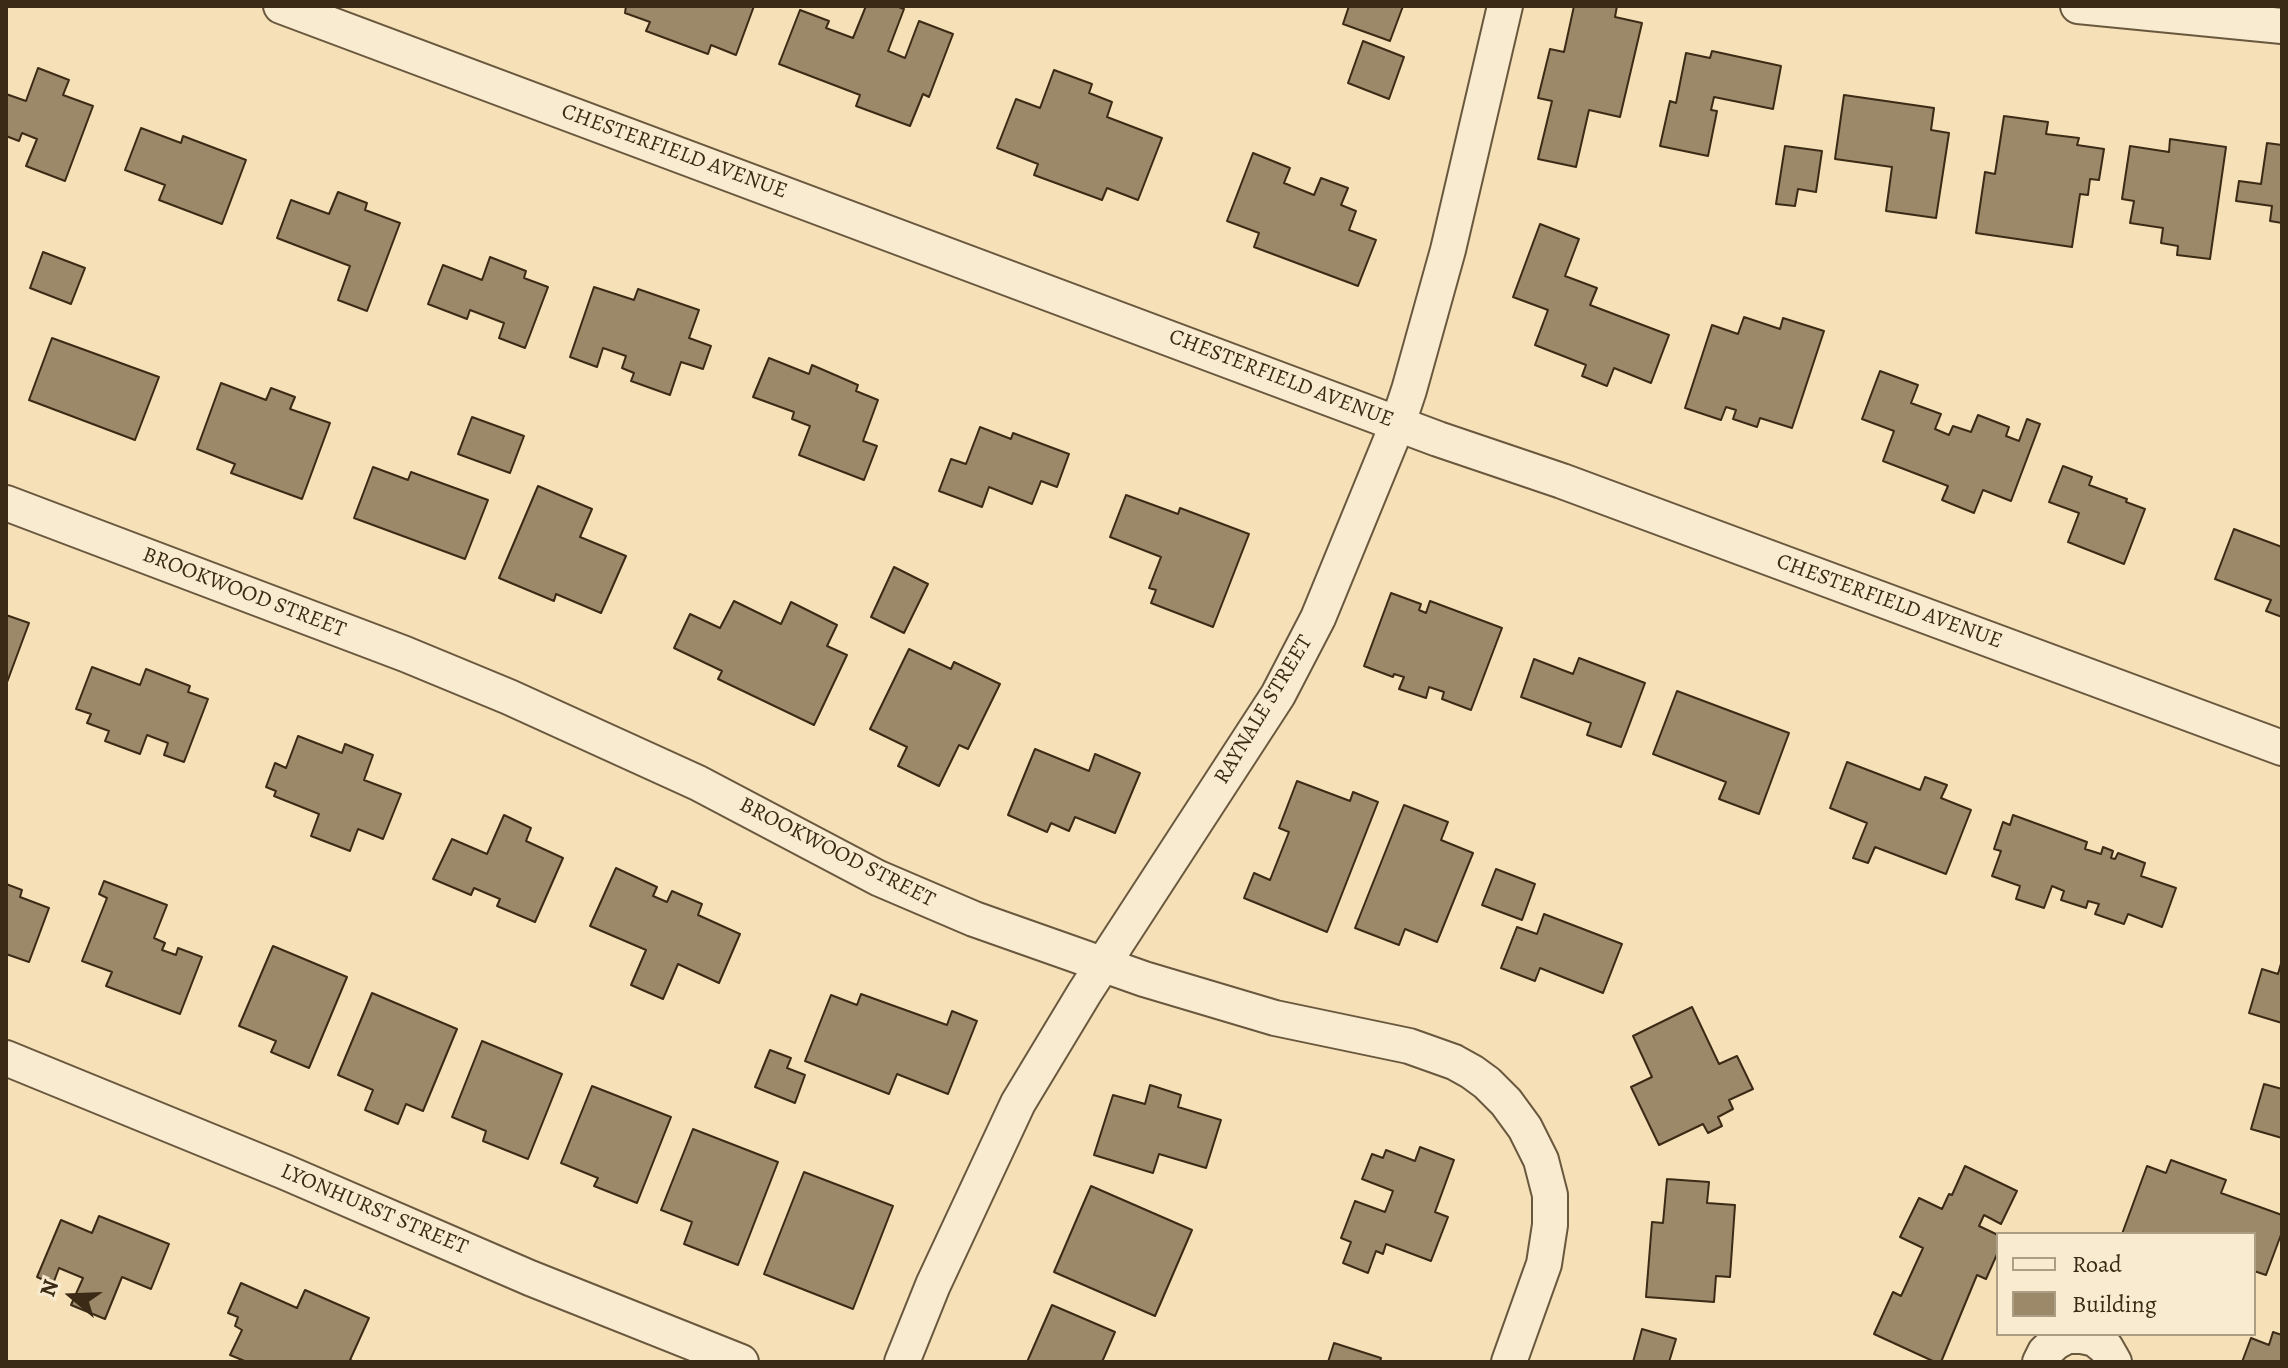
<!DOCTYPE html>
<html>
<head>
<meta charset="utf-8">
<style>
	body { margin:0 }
	#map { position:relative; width:2288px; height:1368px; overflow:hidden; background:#f5e0b7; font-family:Alegreya,serif }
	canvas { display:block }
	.frame { position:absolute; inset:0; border:8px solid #3b2a15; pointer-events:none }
	.legend { position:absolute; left:1996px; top:1232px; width:260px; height:104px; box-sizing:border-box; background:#f8ebd0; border:2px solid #ac9e85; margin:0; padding:10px 14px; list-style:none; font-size:24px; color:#3b2a15 }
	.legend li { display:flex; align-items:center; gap:16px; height:40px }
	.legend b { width:40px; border:2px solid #ac9e85 }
	.north { position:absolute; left:32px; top:1256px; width:80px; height:80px; -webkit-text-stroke:6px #f8ebd0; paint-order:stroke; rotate:289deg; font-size:22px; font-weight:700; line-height:32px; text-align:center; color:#3b2a15 }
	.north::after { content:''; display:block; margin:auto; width:28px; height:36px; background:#3b2a15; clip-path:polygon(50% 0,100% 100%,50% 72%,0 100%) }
</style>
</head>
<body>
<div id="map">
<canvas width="2288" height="1368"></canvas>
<div class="frame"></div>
<ul class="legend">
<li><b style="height:10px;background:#f8ebd0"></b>Road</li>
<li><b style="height:22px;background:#9c8969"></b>Building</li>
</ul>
<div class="north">N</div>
</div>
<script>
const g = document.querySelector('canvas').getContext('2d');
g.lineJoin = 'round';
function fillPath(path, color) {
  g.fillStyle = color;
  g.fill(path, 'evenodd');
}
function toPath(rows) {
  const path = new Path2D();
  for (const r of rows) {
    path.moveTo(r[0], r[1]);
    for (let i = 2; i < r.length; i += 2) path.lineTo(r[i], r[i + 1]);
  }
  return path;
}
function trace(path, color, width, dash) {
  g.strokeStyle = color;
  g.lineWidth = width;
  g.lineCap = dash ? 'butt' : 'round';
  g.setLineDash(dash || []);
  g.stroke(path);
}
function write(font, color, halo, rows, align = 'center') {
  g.font = font + ' Alegreya,serif';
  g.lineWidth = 7;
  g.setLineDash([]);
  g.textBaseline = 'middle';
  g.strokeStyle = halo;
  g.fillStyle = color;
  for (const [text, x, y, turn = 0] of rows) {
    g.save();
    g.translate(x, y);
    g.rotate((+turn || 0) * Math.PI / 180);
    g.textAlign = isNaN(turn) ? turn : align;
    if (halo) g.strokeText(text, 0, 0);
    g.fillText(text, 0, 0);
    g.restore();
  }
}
const building = toPath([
	[626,6,754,6,736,55,711,45,708,54,646,31,650,22,625,13,626,6],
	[866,6,896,6,904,9,888,51,905,58,919,21,953,34,929,97,923,94,910,126,856,106,860,95,779,64,800,10,829,21,826,28,853,38,866,6],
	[1349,6,1403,6,1390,41,1343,24,1349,6],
	[1574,6,1617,6,1615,17,1642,23,1620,117,1589,110,1576,167,1538,159,1552,101,1538,98,1550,49,1564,52,1574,6],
	[1363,41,1404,57,1389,99,1348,83,1363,41],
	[1712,51,1781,66,1773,109,1714,97,1711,110,1717,111,1708,156,1660,146,1670,101,1676,103,1686,53,1710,58,1712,51],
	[38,68,69,80,63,95,93,106,65,181,26,166,37,139,22,133,19,141,6,136,6,94,26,101,38,68],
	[1054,70,1092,84,1089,93,1112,102,1107,117,1162,138,1138,200,1107,188,1102,200,1034,175,1038,164,997,148,1016,99,1040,108,1054,70],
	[1844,95,1934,108,1931,130,1949,133,1936,218,1886,211,1892,167,1835,159,1844,95],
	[2004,116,2048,122,2046,134,2079,138,2077,145,2104,149,2099,180,2090,179,2088,195,2080,194,2072,247,1976,233,1985,172,1995,174,2004,116],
	[141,128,181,143,183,136,246,160,222,224,159,200,165,185,125,170,141,128],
	[2170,139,2226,147,2210,259,2177,255,2178,246,2161,243,2163,228,2130,223,2134,201,2122,199,2130,146,2169,152,2170,139],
	[2267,143,2282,145,2282,223,2270,221,2272,206,2236,201,2239,181,2261,184,2267,143],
	[1785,146,1822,151,1816,192,1798,189,1795,206,1776,204,1785,146],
	[1253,153,1290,168,1284,183,1314,195,1321,178,1348,188,1341,205,1356,211,1349,230,1376,240,1358,286,1254,247,1259,233,1227,221,1253,153],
	[338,192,367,203,365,210,400,223,367,311,338,300,350,266,277,238,291,200,329,214,338,192],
	[1540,224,1579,239,1565,276,1597,288,1590,305,1669,335,1651,383,1614,368,1607,386,1582,376,1586,365,1535,345,1548,310,1513,297,1540,224],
	[43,252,85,268,71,304,30,288,43,252],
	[490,257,526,271,524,278,548,287,525,348,499,338,504,323,470,310,467,319,428,304,443,265,482,280,490,257],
	[594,287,634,300,638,289,699,310,689,338,711,346,703,369,681,362,670,395,631,381,634,373,622,368,626,356,603,348,597,367,570,357,594,287],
	[1744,317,1780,329,1783,318,1824,331,1792,428,1760,418,1757,427,1733,419,1736,410,1726,407,1721,420,1685,408,1712,325,1738,334,1744,317],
	[52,338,159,377,135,440,29,400,52,338],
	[769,358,809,374,812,365,858,385,856,391,878,400,863,441,877,446,864,480,799,455,810,426,792,419,794,412,753,397,769,358],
	[1880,371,1918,385,1911,403,1941,414,1935,429,1949,435,1953,426,1971,432,1978,415,2009,427,2006,436,2019,441,2027,419,2040,424,2011,501,1983,490,1974,513,1942,500,1948,486,1883,461,1894,431,1862,419,1880,371],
	[221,383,266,400,271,388,295,397,290,409,330,423,302,499,231,473,235,464,197,449,221,383],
	[472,417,524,436,510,473,458,454,472,417],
	[980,427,1011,439,1013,433,1069,454,1057,487,1041,481,1032,504,989,487,982,507,939,491,951,459,966,464,980,427],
	[2063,466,2092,477,2089,485,2127,499,2126,502,2145,509,2124,564,2068,542,2079,513,2049,502,2063,466],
	[373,467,408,480,411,472,488,500,465,559,354,518,373,467],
	[538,486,592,509,580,537,626,556,601,613,556,594,554,601,499,578,538,486],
	[1126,495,1178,514,1180,508,1249,534,1213,627,1151,603,1156,590,1149,588,1161,557,1110,537,1126,495],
	[2234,529,2282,547,2282,617,2266,611,2271,600,2215,579,2234,529],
	[894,567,928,584,904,633,871,617,894,567],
	[1391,593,1421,604,1419,610,1426,613,1430,601,1502,628,1471,710,1442,699,1444,692,1429,687,1426,698,1399,689,1404,677,1394,674,1393,677,1364,666,1391,593],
	[734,601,781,624,791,602,837,625,827,646,847,655,814,725,718,679,722,671,674,648,690,614,720,628,734,601],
	[6,615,29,623,6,685,6,615],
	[909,649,951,669,954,662,1000,684,968,749,959,745,939,786,898,766,907,747,870,729,909,649],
	[1579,658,1645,683,1621,747,1587,735,1591,723,1521,697,1534,659,1573,674,1579,658],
	[92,667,140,685,146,669,190,686,188,692,208,699,184,762,164,755,168,743,147,735,140,754,105,741,109,731,87,723,91,714,76,709,92,667],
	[1677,691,1789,733,1759,814,1719,799,1726,782,1653,754,1677,691],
	[298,736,342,753,345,744,373,755,364,780,401,794,383,839,358,829,350,851,311,836,319,814,274,796,276,791,266,787,275,763,286,768,298,736],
	[1035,749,1089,771,1095,754,1140,773,1115,833,1075,817,1069,831,1051,823,1047,832,1008,815,1035,749],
	[1847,762,1920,790,1925,777,1947,785,1941,798,1971,810,1946,874,1875,847,1868,863,1853,858,1867,823,1830,808,1847,762],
	[1297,781,1350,801,1353,792,1378,802,1327,932,1244,898,1254,873,1270,880,1289,832,1279,828,1297,781],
	[1404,805,1448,822,1441,840,1473,853,1437,942,1405,929,1399,945,1355,928,1404,805],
	[504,815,531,828,526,841,563,858,535,922,497,906,500,899,474,888,471,895,433,879,452,839,487,854,504,815],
	[2013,815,2087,842,2085,849,2101,854,2103,847,2113,851,2111,858,2115,859,2118,853,2145,863,2141,876,2176,888,2162,927,2128,914,2124,924,2095,914,2099,904,2088,901,2086,908,2061,900,2064,891,2052,886,2044,908,2016,899,2020,886,1992,876,2001,851,1994,849,2003,822,2010,825,2013,815],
	[616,868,657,887,653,896,667,902,672,891,702,904,698,915,740,934,719,983,678,964,663,999,631,985,646,950,590,926,616,868],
	[1496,869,1535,884,1522,920,1482,905,1496,869],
	[104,881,167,905,154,938,165,943,162,950,176,955,178,948,202,957,180,1014,106,986,112,972,82,961,107,898,99,894,104,881],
	[6,884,22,890,20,897,49,908,29,962,6,954,6,884],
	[1544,914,1622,944,1603,993,1540,968,1535,981,1501,968,1517,927,1537,934,1544,914],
	[273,946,347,977,309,1068,271,1052,276,1041,239,1026,273,946],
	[2282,960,2282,1023,2249,1013,2262,969,2278,974,2282,960],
	[372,993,457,1029,423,1111,406,1104,398,1124,365,1110,373,1090,338,1075,372,993],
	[861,994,947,1025,952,1011,977,1021,948,1094,897,1074,889,1094,805,1061,831,995,857,1005,861,994],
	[1692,1007,1719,1064,1737,1056,1753,1089,1729,1100,1733,1109,1718,1117,1722,1126,1708,1133,1703,1124,1659,1145,1631,1087,1652,1077,1633,1036,1692,1007],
	[482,1041,562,1074,528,1159,483,1141,486,1131,452,1117,482,1041],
	[770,1050,791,1058,787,1068,805,1075,795,1103,755,1087,770,1050],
	[2264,1084,2282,1089,2282,1138,2251,1129,2264,1084],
	[1150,1085,1181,1095,1178,1107,1221,1120,1206,1168,1159,1154,1153,1173,1094,1155,1113,1095,1145,1104,1150,1085],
	[592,1086,671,1117,637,1203,594,1186,598,1178,561,1163,592,1086],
	[693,1129,778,1162,738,1265,684,1244,692,1222,661,1210,693,1129],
	[1420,1147,1454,1160,1435,1212,1448,1217,1431,1261,1386,1244,1383,1254,1376,1251,1368,1273,1343,1263,1351,1242,1341,1238,1355,1201,1385,1212,1393,1191,1362,1179,1372,1154,1383,1158,1386,1150,1415,1161,1420,1147],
	[2171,1160,2226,1180,2221,1193,2282,1215,2282,1232,2266,1275,2254,1271,2254,1234,2122,1234,2147,1166,2166,1173,2171,1160],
	[1965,1166,2017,1191,2001,1224,1984,1215,1979,1226,1998,1235,1998,1252,1986,1279,1977,1275,1941,1362,1935,1362,1874,1334,1893,1292,1901,1296,1923,1248,1900,1237,1919,1198,1942,1209,1949,1194,1952,1195,1965,1166],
	[804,1172,893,1206,853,1309,764,1274,804,1172],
	[1667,1179,1709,1182,1707,1203,1735,1205,1730,1277,1716,1276,1714,1302,1646,1297,1652,1222,1663,1223,1667,1179],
	[1091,1186,1192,1230,1155,1316,1054,1272,1091,1186],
	[99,1216,169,1244,151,1289,122,1277,105,1319,71,1305,83,1278,59,1268,53,1284,37,1277,61,1220,92,1233,99,1216],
	[241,1283,297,1308,305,1290,369,1318,350,1360,355,1362,247,1362,230,1355,242,1330,235,1326,238,1317,228,1313,241,1283],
	[1052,1305,1115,1332,1102,1362,1027,1362,1052,1305],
	[1642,1329,1676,1339,1669,1362,1633,1362,1642,1329],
	[2273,1332,2282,1335,2282,1362,2242,1362,2251,1338,2269,1345,2273,1332],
	[1334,1343,1381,1358,1380,1362,1328,1362,1334,1343]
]);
fillPath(building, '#9c8969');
trace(building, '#3b2a15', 2);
const street = toPath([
	[281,6,1438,439,1562,481,2282,748],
	[2078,6,2282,26],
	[6,503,405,654,509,697,698,783,878,878,974,919,1144,979,1275,1018,1409,1046,1454,1062,1472,1072,1487,1083,1506,1102,1525,1128,1541,1160,1550,1195,1550,1225,1544,1264,1509,1362],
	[6,1058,285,1172,530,1278,741,1362],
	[902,1362,933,1285,1018,1103,1085,992,1278,695,1318,618,1398,423,1409,390,1448,250,1505,6],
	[2040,1362,2045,1352,2056,1342,2067,1336,2081,1336,2095,1339,2106,1348,2114,1362]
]);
trace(street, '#6a583e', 38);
trace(street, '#f8ebd0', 34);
write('22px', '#3b2a15', '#f8ebd0', [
	["CHESTERFIELD AVENUE",674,152,20],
	["CHESTERFIELD AVENUE",1281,379,21],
	["BROOKWOOD STREET",244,593,21],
	["CHESTERFIELD AVENUE",1889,602,20],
	["RAYNALE STREET",1264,710,-59],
	["BROOKWOOD STREET",837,853,27],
	["LYONHURST STREET",374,1210,23]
]);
</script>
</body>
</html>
